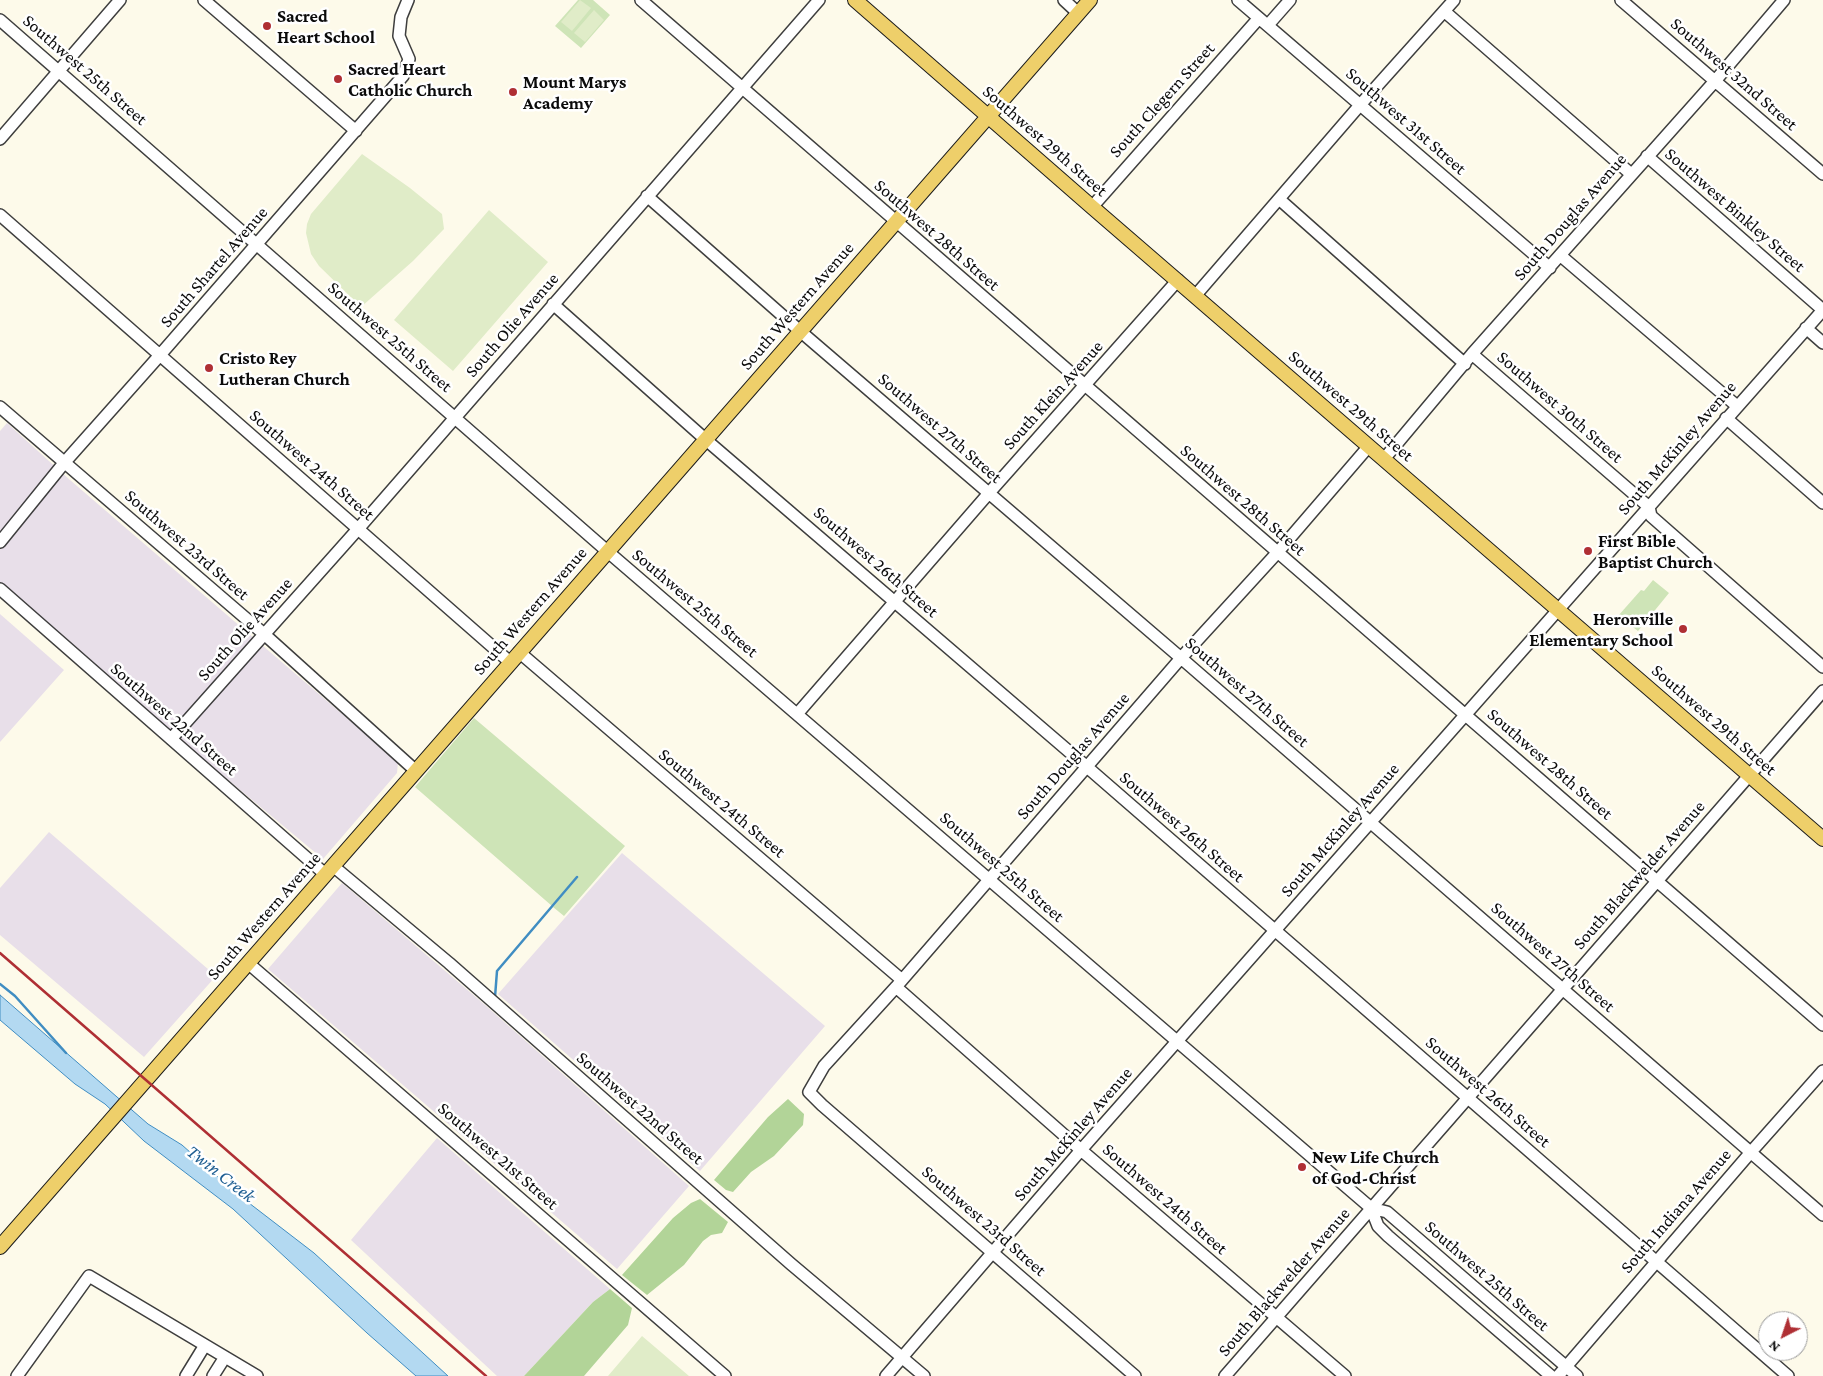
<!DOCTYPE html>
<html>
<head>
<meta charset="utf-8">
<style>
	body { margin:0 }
	#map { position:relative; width:1823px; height:1376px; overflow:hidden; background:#fdfaea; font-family:"Crimson Pro",serif }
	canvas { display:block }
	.north { position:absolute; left:1758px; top:1311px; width:50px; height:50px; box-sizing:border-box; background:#fff; border:1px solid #9d9d9d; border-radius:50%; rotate:221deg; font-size:14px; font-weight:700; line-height:20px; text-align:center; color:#0b0b0b }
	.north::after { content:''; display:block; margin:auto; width:18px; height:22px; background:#af2f34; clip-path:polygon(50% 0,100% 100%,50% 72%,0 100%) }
</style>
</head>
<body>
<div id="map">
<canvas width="1823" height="1376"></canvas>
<div class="north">N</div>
</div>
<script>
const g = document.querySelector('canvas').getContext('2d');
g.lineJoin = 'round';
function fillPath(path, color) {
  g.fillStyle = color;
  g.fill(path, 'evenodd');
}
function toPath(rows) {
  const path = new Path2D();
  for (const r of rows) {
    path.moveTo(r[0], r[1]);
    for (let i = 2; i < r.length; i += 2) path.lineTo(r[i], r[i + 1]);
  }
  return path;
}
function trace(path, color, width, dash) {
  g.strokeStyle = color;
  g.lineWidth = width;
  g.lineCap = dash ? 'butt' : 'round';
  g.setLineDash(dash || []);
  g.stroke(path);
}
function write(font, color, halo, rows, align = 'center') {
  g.font = font + ' "Crimson Pro",serif';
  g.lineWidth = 5;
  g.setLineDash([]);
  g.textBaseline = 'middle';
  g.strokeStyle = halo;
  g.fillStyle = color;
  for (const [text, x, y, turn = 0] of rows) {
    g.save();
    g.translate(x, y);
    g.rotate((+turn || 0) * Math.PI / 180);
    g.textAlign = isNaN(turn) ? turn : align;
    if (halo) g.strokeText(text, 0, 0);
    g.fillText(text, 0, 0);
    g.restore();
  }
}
fillPath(toPath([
	[7,423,70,480,398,762,397,773,323,859,0,590,0,431],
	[0,614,64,670,0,742],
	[49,832,216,976,144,1057,0,935,0,888],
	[622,853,825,1026,700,1171,498,994],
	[342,883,484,1004,689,1186,617,1269,268,969],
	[437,1138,610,1289,593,1302,524,1376,497,1376,351,1240]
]), '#e8dfe9');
fillPath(toPath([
	[578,0,593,0,610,15,581,48,555,26],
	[1653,580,1669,593,1638,631,1618,616,1641,590,1644,591],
	[474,718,625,846,564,916,553,907,578,877,577,876,552,906,415,787]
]), '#cee4b7');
fillPath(toPath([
	[788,1099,804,1114,803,1125,774,1156,751,1172,733,1192,726,1190,714,1180,768,1117],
	[700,1199,728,1222,722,1233,711,1235,703,1241,684,1265,647,1295,622,1275,673,1218,691,1203],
	[610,1289,632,1308,628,1325,584,1376,524,1376,593,1302]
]), '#b2d498');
fillPath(toPath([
	[580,0,591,8,572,31,561,22],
	[594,10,604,20,585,42,574,33],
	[362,154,410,188,442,214,444,229,413,261,361,307,319,266,311,254,306,233,307,224,311,214],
	[489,210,548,262,453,371,394,320],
	[642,1336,689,1376,608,1376]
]), '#e0ecc8');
const water = toPath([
	[0,995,148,1124,182,1145,236,1193,314,1253,448,1376,416,1376,367,1333,233,1209,144,1141,105,1104,75,1084,0,1020,0,995]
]);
fillPath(water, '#b3d9f1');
trace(water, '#408dc2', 1);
trace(toPath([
	[0,984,15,996,66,1053],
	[495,997,497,971,577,877]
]), '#408dc2', 2.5);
const minor = toPath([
	[204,0,356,131],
	[641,0,1823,1025],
	[1064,0,1078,13],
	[1238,0,1550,268],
	[1621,0,1823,174],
	[1444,11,1631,174],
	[0,20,607,551,1371,1208,1378,1226,1388,1236,1551,1376],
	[1268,25,1290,0],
	[0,139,120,0],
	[1647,156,1823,310],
	[647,196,800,331,1181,658,1823,1215],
	[1279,199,1465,364],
	[1092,207,1259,18],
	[0,215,511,663],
	[1561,256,1737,406],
	[1195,296,1360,105,1454,0],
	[553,304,705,439,1087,767,1788,1376],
	[1806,328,1823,343],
	[1472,354,1649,507,1651,516,1823,667],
	[0,407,264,634,416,771],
	[1726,418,1823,503],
	[1384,459,1472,354,1715,81,1784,0],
	[0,542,64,463,160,355,403,76,409,59,399,36,401,17,408,0],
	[0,589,325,874],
	[519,652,902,980],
	[798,713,989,493,1178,280],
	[171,739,358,529,819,0],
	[333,866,449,963,791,1264,924,1376],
	[248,963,725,1376],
	[896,987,1081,1150,1345,1376],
	[1371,1208,1387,1212,1577,1376],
	[17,1376,89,1276,257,1376],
	[186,1376,205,1345],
	[213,1376,225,1357],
	[886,1376,1081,1150,1823,310],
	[1135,1376,822,1105,809,1092,824,1066,896,987,1181,658,1277,553,1369,446],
	[1225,1376,1823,691],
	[1558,1376,1751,1152,1823,1071]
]);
const major = toPath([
	[855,0,1092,207,1823,839],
	[0,1247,1090,0]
]);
trace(minor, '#3e3e3e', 14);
trace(major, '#1c1c1c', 16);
trace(minor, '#fff', 11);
trace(major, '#eecf6a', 14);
trace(toPath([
	[0,953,486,1376]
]), '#af2f34', 2.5);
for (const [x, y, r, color] of [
	[267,26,5,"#af2f34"],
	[338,79,5,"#af2f34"],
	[513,92,5,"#af2f34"],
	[209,368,5,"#af2f34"],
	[1588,551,5,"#af2f34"],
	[1683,629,5,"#af2f34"],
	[1302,1167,5,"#af2f34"]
]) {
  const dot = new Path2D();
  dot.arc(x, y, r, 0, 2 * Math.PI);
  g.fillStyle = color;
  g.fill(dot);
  trace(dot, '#fff', 2);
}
write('bold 18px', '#0b0b0b', '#fff', [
	["Sacred",277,16],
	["Heart School",277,37],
	["Sacred Heart",348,69],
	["Catholic Church",348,90],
	["Mount Marys",523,82],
	["Academy",523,103],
	["Cristo Rey",219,358],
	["Lutheran Church",219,379],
	["First Bible",1598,541],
	["Baptist Church",1598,562],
	["Heronville",1673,619,"right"],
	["Elementary School",1673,640,"right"],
	["New Life Church",1312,1157],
	["of God-Christ",1312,1178]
], 'left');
write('18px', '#0b0b0b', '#fff', [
	["Southwest 25th Street",85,70,41],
	["Southwest 32nd Street",1734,74,41],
	["South Clegern Street",1162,100,-48],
	["Southwest 31st Street",1406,121,41],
	["Southwest 29th Street",1045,141,41],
	["Southwest Binkley Street",1735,210,41],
	["South Douglas Avenue",1570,217,-49],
	["Southwest 28th Street",937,235,41],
	["South Shartel Avenue",214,267,-49],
	["South Western Avenue",797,306,-49],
	["South Olie Avenue",512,325,-49],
	["Southwest 25th Street",390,337,41],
	["South Klein Avenue",1053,395,-48],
	["Southwest 29th Street",1351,406,41],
	["Southwest 30th Street",1560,407,41],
	["Southwest 27th Street",940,428,41],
	["South McKinley Avenue",1677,448,-49],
	["Southwest 24th Street",312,465,41],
	["Southwest 28th Street",1243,500,41],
	["Southwest 23rd Street",187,545,41],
	["Southwest 26th Street",876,562,41],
	["Southwest 25th Street",695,603,40],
	["South Western Avenue",530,611,-49],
	["South Olie Avenue",245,629,-48],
	["Southwest 27th Street",1247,692,41],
	["Southwest 22nd Street",174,719,41],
	["Southwest 29th Street",1714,720,41],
	["South Douglas Avenue",1073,756,-49],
	["Southwest 28th Street",1550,764,41],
	["Southwest 24th Street",722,803,40],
	["Southwest 26th Street",1182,827,41],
	["South McKinley Avenue",1340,830,-49],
	["Southwest 25th Street",1002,867,41],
	["South Blackwelder Avenue",1639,875,-49],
	["South Western Avenue",264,916,-49],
	["Southwest 27th Street",1553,957,41],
	["Southwest 26th Street",1488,1092,41],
	["Southwest 22nd Street",640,1108,41],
	["South McKinley Avenue",1073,1134,-49],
	["Southwest 21st Street",498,1156,41],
	["Southwest 24th Street",1165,1199,41],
	["South Indiana Avenue",1676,1211,-49],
	["Southwest 23rd Street",984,1221,41],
	["Southwest 25th Street",1487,1276,41],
	["South Blackwelder Avenue",1284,1282,-49]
]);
write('italic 19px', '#1f5f92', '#fff', [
	["Twin Creek",221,1174,38]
]);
</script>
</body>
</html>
